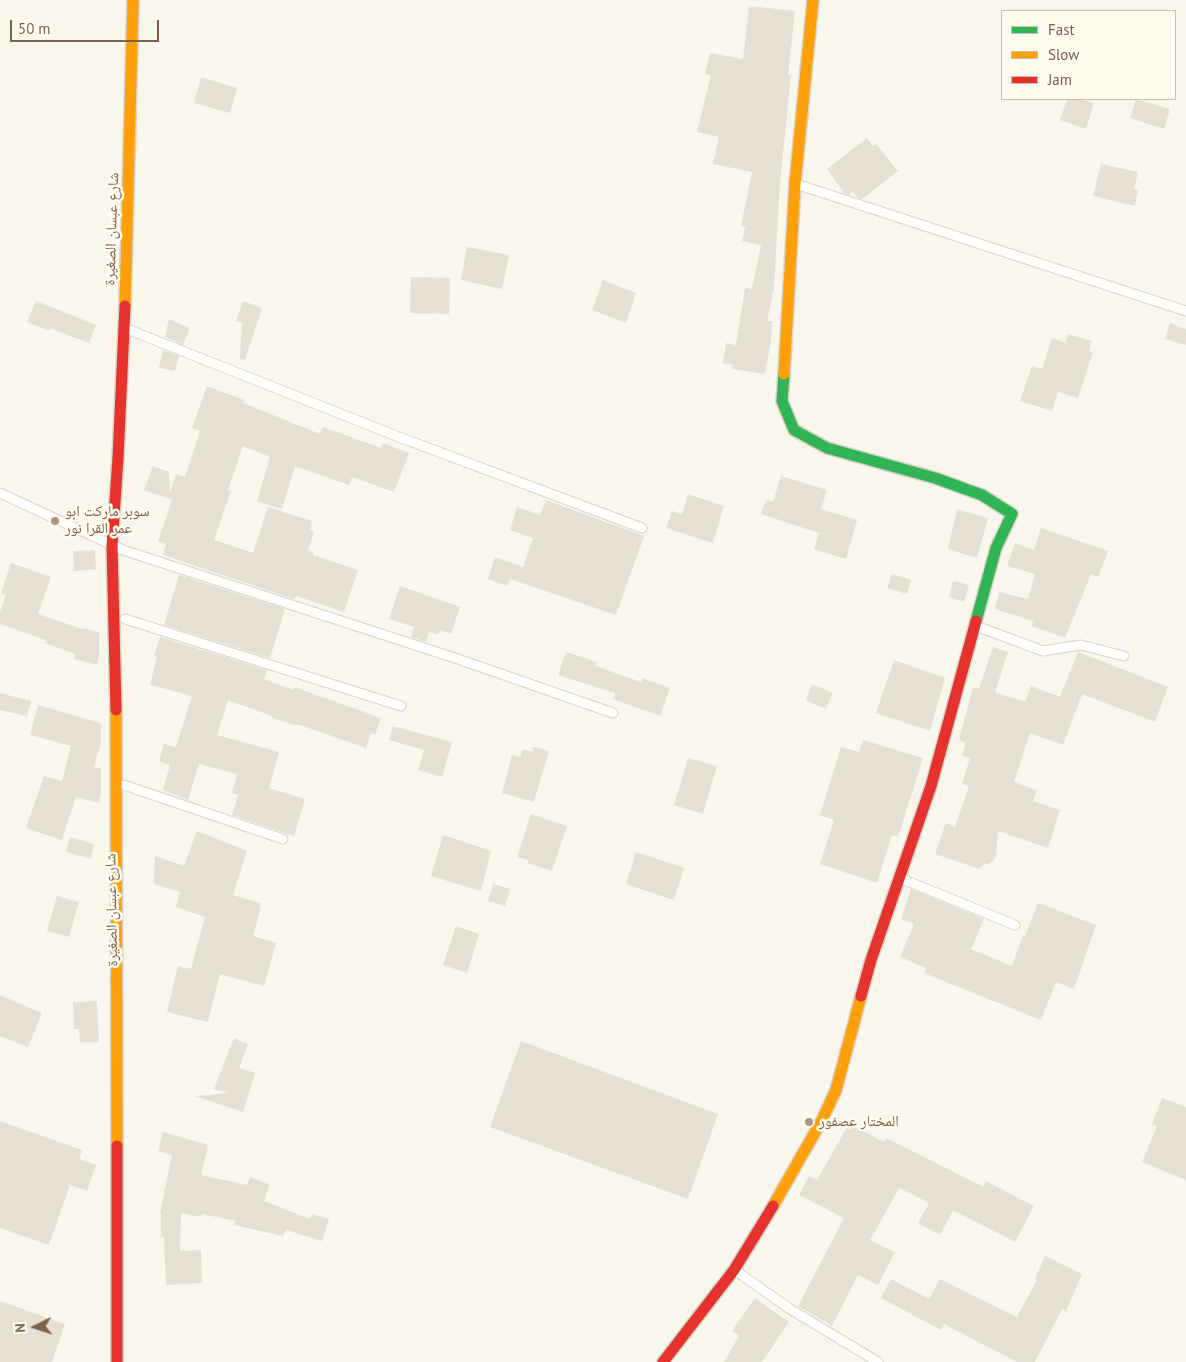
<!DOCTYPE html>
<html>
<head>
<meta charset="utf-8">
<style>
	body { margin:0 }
	#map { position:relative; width:1186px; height:1362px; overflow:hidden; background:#f9f6ec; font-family:"PT Sans",sans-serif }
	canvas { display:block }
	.legend { position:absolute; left:1001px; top:10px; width:175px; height:90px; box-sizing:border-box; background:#fffbef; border:1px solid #cabeac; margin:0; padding:6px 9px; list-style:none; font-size:15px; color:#7b6248 }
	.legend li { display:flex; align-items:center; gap:10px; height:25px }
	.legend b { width:25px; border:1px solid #cabeac }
	.north { position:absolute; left:10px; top:1302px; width:50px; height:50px; -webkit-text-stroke:4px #fffbef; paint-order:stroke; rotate:266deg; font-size:14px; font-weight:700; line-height:20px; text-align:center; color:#7b6248 }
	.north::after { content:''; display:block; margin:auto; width:18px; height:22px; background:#7b6248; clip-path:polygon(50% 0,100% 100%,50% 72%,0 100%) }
	.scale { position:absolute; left:10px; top:20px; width:149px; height:22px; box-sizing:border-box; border:2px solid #7b6248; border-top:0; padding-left:6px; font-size:15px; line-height:18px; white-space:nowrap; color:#7b6248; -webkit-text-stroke:4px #fffbef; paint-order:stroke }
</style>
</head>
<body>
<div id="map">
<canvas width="1186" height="1362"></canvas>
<ul class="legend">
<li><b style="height:6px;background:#30b455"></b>Fast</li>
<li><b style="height:6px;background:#ff9f0a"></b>Slow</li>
<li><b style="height:6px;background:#e5322d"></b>Jam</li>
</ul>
<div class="north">N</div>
<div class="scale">50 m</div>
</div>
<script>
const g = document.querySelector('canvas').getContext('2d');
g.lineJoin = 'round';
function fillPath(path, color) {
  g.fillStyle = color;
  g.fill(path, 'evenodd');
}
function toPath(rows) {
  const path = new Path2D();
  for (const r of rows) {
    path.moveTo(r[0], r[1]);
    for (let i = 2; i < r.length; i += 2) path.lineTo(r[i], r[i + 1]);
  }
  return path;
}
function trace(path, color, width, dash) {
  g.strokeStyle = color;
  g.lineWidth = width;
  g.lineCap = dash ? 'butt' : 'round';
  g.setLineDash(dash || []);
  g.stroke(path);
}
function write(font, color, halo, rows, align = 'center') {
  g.font = font + ' "PT Sans","Noto Naskh Arabic",sans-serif';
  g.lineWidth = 5;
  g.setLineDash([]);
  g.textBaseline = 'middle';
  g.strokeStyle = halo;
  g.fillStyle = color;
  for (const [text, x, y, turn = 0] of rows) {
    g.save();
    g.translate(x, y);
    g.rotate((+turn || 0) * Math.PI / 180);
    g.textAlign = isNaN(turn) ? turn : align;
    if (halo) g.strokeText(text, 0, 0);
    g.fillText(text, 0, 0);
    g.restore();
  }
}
fillPath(toPath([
	[749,6,795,11,788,75,791,75,780,183,774,288,767,321,772,321,771,341,765,374,732,369,733,365,723,363,726,343,736,345,745,288,752,289,761,245,742,241,745,227,741,226,752,172,713,164,719,137,697,132,711,75,705,74,710,53,743,59],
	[201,77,237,88,230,113,194,103],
	[1067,99,1080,99,1094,103,1086,129,1060,120],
	[1136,99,1170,109,1164,129,1130,118],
	[867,138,873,146,876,144,898,171,862,199,858,198,853,192,849,195,845,194,827,169],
	[1101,164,1138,172,1134,189,1138,190,1135,206,1093,196],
	[467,247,509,255,502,289,461,280],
	[411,277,450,278,449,314,410,313],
	[603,280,636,293,626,323,592,310],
	[36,301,96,325,89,343,50,328,49,331,27,322],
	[243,301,262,308,245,360,240,359,242,323,236,321],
	[169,319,190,328,183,345,165,337],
	[1170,323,1186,329,1186,345,1165,339],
	[1068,334,1092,341,1089,351,1093,352,1078,398,1058,392,1052,411,1020,401,1032,366,1042,369,1052,338,1065,343],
	[163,350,179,356,175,371,159,368],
	[207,386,244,400,243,403,320,434,323,427,381,448,383,443,409,453,394,492,352,477,349,485,295,466,282,509,257,501,270,457,243,446,228,490,231,491,214,540,253,553,268,507,312,521,310,530,314,532,308,551,313,552,313,555,358,570,344,612,296,596,295,599,288,597,163,555,166,544,158,541,172,500,144,490,153,466,169,472,170,492,176,474,185,477,200,431,192,428],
	[781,476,827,490,821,509,857,520,846,559,814,549,819,533,761,514,766,500,773,502],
	[688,494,724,506,713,543,666,528,672,511,682,514],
	[546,500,644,536,616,615,510,579,507,586,488,579,495,557,523,567,533,538,510,530,517,507,540,515],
	[957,509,988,518,977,558,948,549],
	[1041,528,1108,551,1098,577,1091,574,1065,638,1032,626,1033,621,995,609,999,592,1028,599,1035,574,1007,566,1015,543,1034,550],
	[95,550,96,569,74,571,73,551],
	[11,563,51,577,38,614,82,629,83,628,99,632,99,655,97,665,74,659,75,654,45,643,46,640,0,624,0,612,6,595,1,593],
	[892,574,911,580,907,594,887,588],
	[179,575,285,609,270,658,164,625],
	[953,581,969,585,964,602,949,597],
	[400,586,460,607,451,634,440,630,438,635,429,632,426,642,411,637,414,627,389,619],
	[160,637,267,670,264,679,293,690,294,687,381,718,375,735,371,733,366,748,300,725,293,725,271,717,272,716,228,700,217,735,279,752,269,788,305,799,294,836,232,815,238,795,232,793,237,774,199,764,188,800,163,790,170,765,159,761,164,744,176,747,192,696,150,685,157,657,154,656],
	[993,647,1008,652,995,692,1025,702,1031,686,1060,697,1078,652,1168,687,1155,722,1082,694,1063,745,1030,733,1014,782,1037,790,1033,801,1060,810,1048,848,998,831,996,856,993,861,988,864,982,865,980,869,935,854,946,823,955,827,969,786,962,784,970,758,962,756,966,743,959,740,973,687,979,689],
	[566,652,597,662,595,666,641,682,642,678,670,688,660,716,613,699,615,693,558,675],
	[894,660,945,678,930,731,876,713],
	[812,684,833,693,826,709,806,700],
	[0,693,31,701,27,716,0,710],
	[38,705,101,723,101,742,94,767,101,769,101,794,99,803,76,797,62,840,26,828,44,776,62,781,71,746,30,735],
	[393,726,452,742,442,777,418,770,424,750,389,740],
	[863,740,923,758,898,837,892,835,877,883,820,864,834,820,820,815,841,747,859,752],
	[534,747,549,751,534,802,502,793,512,755,520,757,523,749,532,752],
	[688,758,717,766,703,814,674,805],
	[531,814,567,826,552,871,528,863,528,860,517,857],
	[197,831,247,851,233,895,260,903,260,910,253,936,276,943,264,986,220,974,208,1022,167,1012,178,966,191,969,205,917,176,907,180,892,154,884,155,856,184,866],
	[443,835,491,851,481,891,431,876],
	[70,837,94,844,91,859,66,852],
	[636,852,684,868,674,900,626,884],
	[493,884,510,889,505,906,488,901],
	[911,889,984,919,971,949,1012,966,1023,935,1025,936,1038,903,1096,925,1074,989,1056,982,1041,1020,924,973,926,968,900,957,914,924,901,919],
	[57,896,79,902,69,937,47,931],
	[456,926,479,934,467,973,443,965],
	[0,995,42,1013,28,1047,0,1036],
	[97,1001,99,1042,80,1042,79,1029,74,1029,73,1002],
	[234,1038,248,1044,239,1068,255,1073,243,1112,195,1096,228,1093,214,1089],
	[521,1041,718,1114,688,1199,490,1127],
	[1162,1098,1186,1107,1186,1180,1142,1162,1157,1126,1152,1124],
	[0,1121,82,1150,79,1159,96,1165,87,1191,70,1185,49,1245,0,1228],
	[849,1124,884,1142,886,1138,983,1187,986,1181,1034,1206,1015,1242,953,1210,940,1235,918,1223,929,1203,899,1188,870,1240,895,1252,878,1285,858,1275,832,1326,798,1306,844,1218,799,1195,809,1176,817,1180],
	[163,1132,208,1145,201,1175,247,1185,250,1177,270,1185,264,1201,310,1219,312,1214,329,1219,322,1241,286,1230,283,1236,234,1225,236,1221,202,1214,201,1217,181,1213,180,1251,201,1250,202,1283,166,1285,164,1237,161,1237,161,1213,160,1213,172,1155,158,1151],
	[1045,1256,1082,1274,1066,1311,1062,1309,1035,1362,1017,1362,944,1324,941,1330,881,1298,891,1279,929,1299,940,1279,1017,1317,1037,1280,1035,1279],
	[755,1298,789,1322,762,1362,724,1362,739,1336,732,1331],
	[0,1301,65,1324,52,1362,0,1362]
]), '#e6dfd3');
const lane = toPath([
	[796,184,1186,311],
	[127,329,399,437,642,528],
	[0,493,123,550,458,659,613,713],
	[125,619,401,706],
	[976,626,1043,651,1081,645,1124,656],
	[124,785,283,839],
	[902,879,1015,925],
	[736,1271,790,1309,878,1362]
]);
const fast = toPath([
	[784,374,782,401,794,430,827,448,935,478,982,495,1012,514,996,548,976,621]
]);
const slow = toPath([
	[125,306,133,0],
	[784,374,795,184,813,0],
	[116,710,117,1146],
	[773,1206,822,1120,836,1090,861,996]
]);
const jam = toPath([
	[116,710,112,545,118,458,125,306],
	[861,996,871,960,931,786,976,621],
	[117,1146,117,1362],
	[663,1362,734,1270,773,1206]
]);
trace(lane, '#d8d3ca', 11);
trace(fast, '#d8d2c7', 14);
trace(slow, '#d8d2c7', 14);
trace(jam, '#d8d2c7', 14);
trace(lane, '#fefefc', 9);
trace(fast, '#30b455', 11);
trace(slow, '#ff9f0a', 11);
trace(jam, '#e5322d', 11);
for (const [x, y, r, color] of [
	[55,521,5,"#a79681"],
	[809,1122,5,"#a79681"]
]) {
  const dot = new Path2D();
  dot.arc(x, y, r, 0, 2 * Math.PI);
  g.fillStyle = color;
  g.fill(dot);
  trace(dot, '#fffbef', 2);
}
write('15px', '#7b6248', '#fffbef', [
	["شارع عبسان الصغيرة",112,229,-88],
	["شارع عبسان الصغيرة",112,910,-91]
]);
write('15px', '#7b6248', '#fffbef', [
	["سوبر ماركت ابو",65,512],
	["عمر القرا نور",65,529],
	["المختار عصفور",819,1122]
], 'left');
</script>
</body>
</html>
